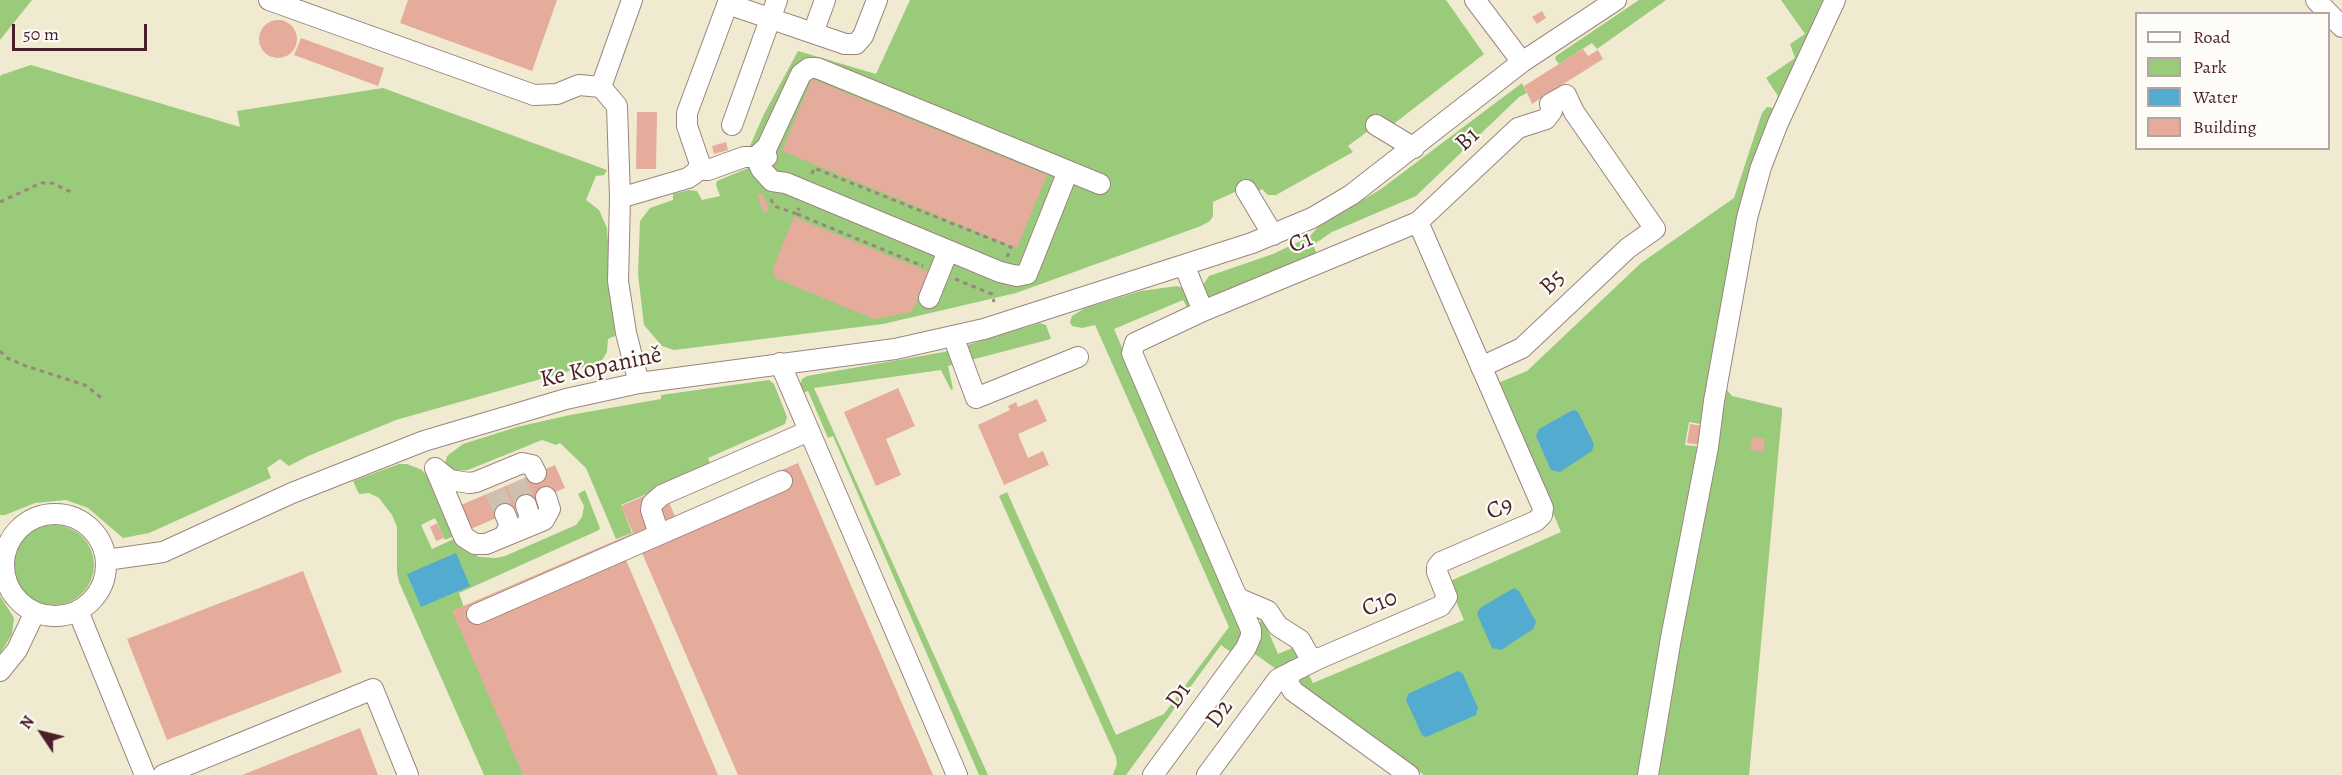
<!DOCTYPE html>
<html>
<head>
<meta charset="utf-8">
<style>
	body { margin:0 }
	#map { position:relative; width:2342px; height:775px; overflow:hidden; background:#f0ead1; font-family:Alegreya,serif }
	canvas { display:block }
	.legend { position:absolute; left:2135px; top:12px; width:195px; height:138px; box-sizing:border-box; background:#fdfcf7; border:2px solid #b5a4a5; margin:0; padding:8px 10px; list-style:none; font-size:18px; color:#4a1f2b }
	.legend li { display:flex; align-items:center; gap:12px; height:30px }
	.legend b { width:30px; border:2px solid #b5a4a5 }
	.north { position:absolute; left:12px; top:703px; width:60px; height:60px; -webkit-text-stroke:4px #fdfcf7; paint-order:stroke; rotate:305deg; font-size:16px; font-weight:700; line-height:24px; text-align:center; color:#4a1f2b }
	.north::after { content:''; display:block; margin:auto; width:21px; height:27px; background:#4a1f2b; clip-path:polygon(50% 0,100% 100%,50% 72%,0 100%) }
	.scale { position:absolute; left:12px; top:24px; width:135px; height:27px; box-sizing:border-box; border:3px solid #4a1f2b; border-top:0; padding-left:8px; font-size:18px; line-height:21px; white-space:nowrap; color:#4a1f2b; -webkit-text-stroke:4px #fdfcf7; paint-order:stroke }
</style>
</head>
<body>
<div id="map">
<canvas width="2342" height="775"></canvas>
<ul class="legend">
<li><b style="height:8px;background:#fff"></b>Road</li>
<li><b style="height:16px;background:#99cb7b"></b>Park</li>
<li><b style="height:16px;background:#53abd0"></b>Water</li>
<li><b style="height:16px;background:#e6ac9b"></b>Building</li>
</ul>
<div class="north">N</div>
<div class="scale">50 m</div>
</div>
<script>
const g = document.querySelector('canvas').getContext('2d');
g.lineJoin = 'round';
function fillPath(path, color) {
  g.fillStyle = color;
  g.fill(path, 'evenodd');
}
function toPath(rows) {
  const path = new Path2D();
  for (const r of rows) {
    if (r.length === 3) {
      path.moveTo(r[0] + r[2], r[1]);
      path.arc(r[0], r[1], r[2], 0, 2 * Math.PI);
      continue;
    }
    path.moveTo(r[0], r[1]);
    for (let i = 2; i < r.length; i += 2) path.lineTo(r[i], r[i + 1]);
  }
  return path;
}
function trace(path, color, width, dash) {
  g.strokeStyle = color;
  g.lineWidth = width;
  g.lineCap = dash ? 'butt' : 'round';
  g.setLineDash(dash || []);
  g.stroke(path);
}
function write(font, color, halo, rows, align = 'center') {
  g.font = font + ' Alegreya,serif';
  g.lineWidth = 4.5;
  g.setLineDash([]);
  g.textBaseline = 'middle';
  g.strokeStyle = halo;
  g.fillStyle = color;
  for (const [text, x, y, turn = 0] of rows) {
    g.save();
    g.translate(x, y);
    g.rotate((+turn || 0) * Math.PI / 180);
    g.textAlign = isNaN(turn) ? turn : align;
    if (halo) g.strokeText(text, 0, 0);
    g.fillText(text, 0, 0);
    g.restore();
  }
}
fillPath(toPath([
	[0,0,32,0,0,40],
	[910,0,1446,0,1484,54,1391,126,1383,120,1348,146,1353,152,1276,195,1268,195,1262,189,1256,192,1252,184,1213,202,1213,216,1210,221,1201,226,1016,293,883,324,674,350,662,346,644,325,638,274,640,221,650,208,673,200,673,194,689,190,697,191,702,200,720,196,716,185,717,181,748,168,746,155,764,114,798,51,876,74],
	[1639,0,1666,0,1597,49,1592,43,1559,64,1555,59,1556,56],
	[1781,0,1831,0,1785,99,1706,425,1689,422,1685,445,1703,447,1643,775,1424,775,1298,685,1298,678,1308,673,1313,683,1464,620,1448,582,1561,532,1498,383,1527,371,1641,263,1734,198,1762,113,1767,107,1773,108,1778,96,1766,78,1795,58,1790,44,1805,34],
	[1840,0,1845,0,1781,139,1765,182,1758,207,1726,389,1732,396,1782,408,1782,413,1749,775,1652,775,1762,175],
	[31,65,240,127,237,111,383,88,607,170,604,175,596,176,586,200,599,210,607,228,615,336,608,339,607,352,601,362,396,420,308,456,289,466,280,459,267,468,271,478,149,533,123,538,88,508,66,500,35,503,5,515,0,515,0,77,1,75],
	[1522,83,1527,93,1519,97,1416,196,1332,232,1313,245,1317,254,1209,299,1207,298,1203,285,1209,276,1273,254,1309,237,1318,227,1381,189],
	[1177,286,1183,288,1191,307,1188,309,1183,300,1114,329,1241,627,1239,644,1232,653,1221,645,1126,775,1113,775,1117,764,1116,757,999,496,1007,492,1116,735,1164,714,1229,627,1095,325,1082,328,1072,326,1070,322,1072,316,1085,308,1141,291],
	[1040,323,1046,325,1051,339,948,366,953,389,951,390,941,370,814,388,988,775,979,775,833,436,828,438,808,391,802,393,800,384,802,379,807,376,944,352],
	[769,380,774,384,787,417,785,424,708,458,711,466,621,505,632,533,616,539,586,468,560,443,556,445,542,440,468,470,454,471,445,463,447,456,463,444,517,427,570,415,661,399,661,395],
	[399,464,407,464,422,470,431,480,456,535,445,540,435,518,421,525,432,549,458,537,465,548,479,557,496,558,505,556,576,525,582,517,584,506,578,494,585,490,600,528,599,530,459,593,523,775,484,775,399,582,397,572,397,527,392,515,379,498,369,493,359,494,353,481],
	[54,565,40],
	[0,596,14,618,12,634,0,654],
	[1261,618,1263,619,1278,654,1297,646,1302,657,1276,669,1255,654]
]), '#99cb7b');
fillPath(toPath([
	[1573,410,1578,412,1594,444,1592,451,1560,472,1551,470,1536,436,1539,429],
	[456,553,470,586,421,607,407,574],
	[1514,588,1519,591,1536,622,1533,629,1501,650,1492,648,1477,614,1480,608],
	[1458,671,1463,674,1478,708,1476,715,1426,737,1422,735,1406,700,1408,694]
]), '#53abd0');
fillPath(toPath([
	[408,0,557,0,532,71,400,23],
	[1542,11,1546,18,1537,24,1532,17],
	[278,39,19],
	[301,38,384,68,378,86,294,55],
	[1583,49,1588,56,1598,50,1603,59,1532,104,1524,86],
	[812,79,1047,175,1017,248,782,151],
	[637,112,657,112,656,169,636,169],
	[726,142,728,150,714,154,712,146],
	[763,193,769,210,763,212,757,195],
	[794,217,929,272,912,312,874,319,775,278,773,268],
	[898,388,915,426,886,439,901,475,876,486,844,412],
	[1037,399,1047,421,1018,434,1028,458,1043,451,1049,465,1004,485,978,425,1010,410,1008,406,1016,402,1018,407],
	[1690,424,1704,426,1700,445,1687,443],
	[1752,437,1765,439,1763,452,1750,450],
	[758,447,668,500,675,516,798,463,933,775,738,775,642,553,626,560,718,775,523,775,452,611,633,533,621,506],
	[555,465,565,488,464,532,454,508],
	[437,523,444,538,436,541,430,527],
	[303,571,342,672,167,740,127,639],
	[360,728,378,775,242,775]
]), '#e6ac9b');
trace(toPath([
	[516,482,526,505],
	[495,491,505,514]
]), '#cfc1b0', 20, [20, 10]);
const minor = toPath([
	[269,0,534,95,557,94,579,85,601,87,617,106,620,198,618,281,626,333,639,383],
	[1475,0,1522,62],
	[2316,0,2342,27],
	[728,4,845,44,856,44,863,36,877,0],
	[813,33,825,0],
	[601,87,632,0],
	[732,125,777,0],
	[1376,125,1414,148],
	[756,157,767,147,801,74,809,68,817,68,1100,184],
	[756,157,761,169,772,181,786,183,1000,272,1017,276,1027,274,1068,171],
	[697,170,708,170,744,157,767,157],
	[1246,190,1273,235],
	[620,198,688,178,695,173,699,167,699,161,687,126,687,113,729,0],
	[1184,265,1203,311],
	[929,298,948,251],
	[953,336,976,398,1078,357],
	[780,363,957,775],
	[536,473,532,465,522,463,476,482,469,483,450,480,435,468,464,537,475,544,486,544,544,520,550,509,546,497],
	[55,565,51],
	[524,528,530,518,526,505],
	[659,534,651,510,652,504,662,495,809,431],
	[503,537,510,526,505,514],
	[106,560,163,552,292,493,424,441,566,399,639,383,895,349,984,329,1252,243,1312,218,1351,195,1522,62,1616,0],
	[1237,596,1242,600,1268,611,1278,626,1300,640,1309,656,1318,659],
	[78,611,145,775],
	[477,614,782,481],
	[0,671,17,650,35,612],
	[1293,671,1287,681,1293,691,1409,775],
	[163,775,373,689,408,775],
	[1153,775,1246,648,1251,636,1251,630,1132,353,1135,343,1203,311,1418,222,1518,128,1546,119,1552,111,1550,104,1566,95,1574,112,1655,229,1628,248,1522,348,1481,367],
	[1207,775,1278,679,1318,659,1441,606,1447,597,1437,572,1437,567,1441,562,1536,521,1542,515,1543,508,1418,222],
	[1648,775,1671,638,1708,447,1714,401,1747,218,1761,167,1778,123,1835,0]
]);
trace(minor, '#9d847e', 22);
trace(toPath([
	[812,174,814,168,1011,247,1007,257],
	[771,199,774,206,797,214,799,208],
	[0,202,41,183,52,183,71,192],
	[797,214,923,266],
	[955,279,992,294,994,302],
	[0,351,7,358,26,366,85,385,103,399]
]), '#9d847e', 3, [4.5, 4.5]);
trace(minor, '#fff', 20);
write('24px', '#4a1f2b', '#fdfcf7', [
	["B1",1468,140,-43],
	["C1",1301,243,-23],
	["B5",1553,283,-44],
	["Ke Kopanině",601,368,-12],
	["C9",1500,509,-23],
	["C10",1380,604,-23],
	["D1",1179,696,-54],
	["D2",1220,714,-54]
]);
</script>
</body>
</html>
